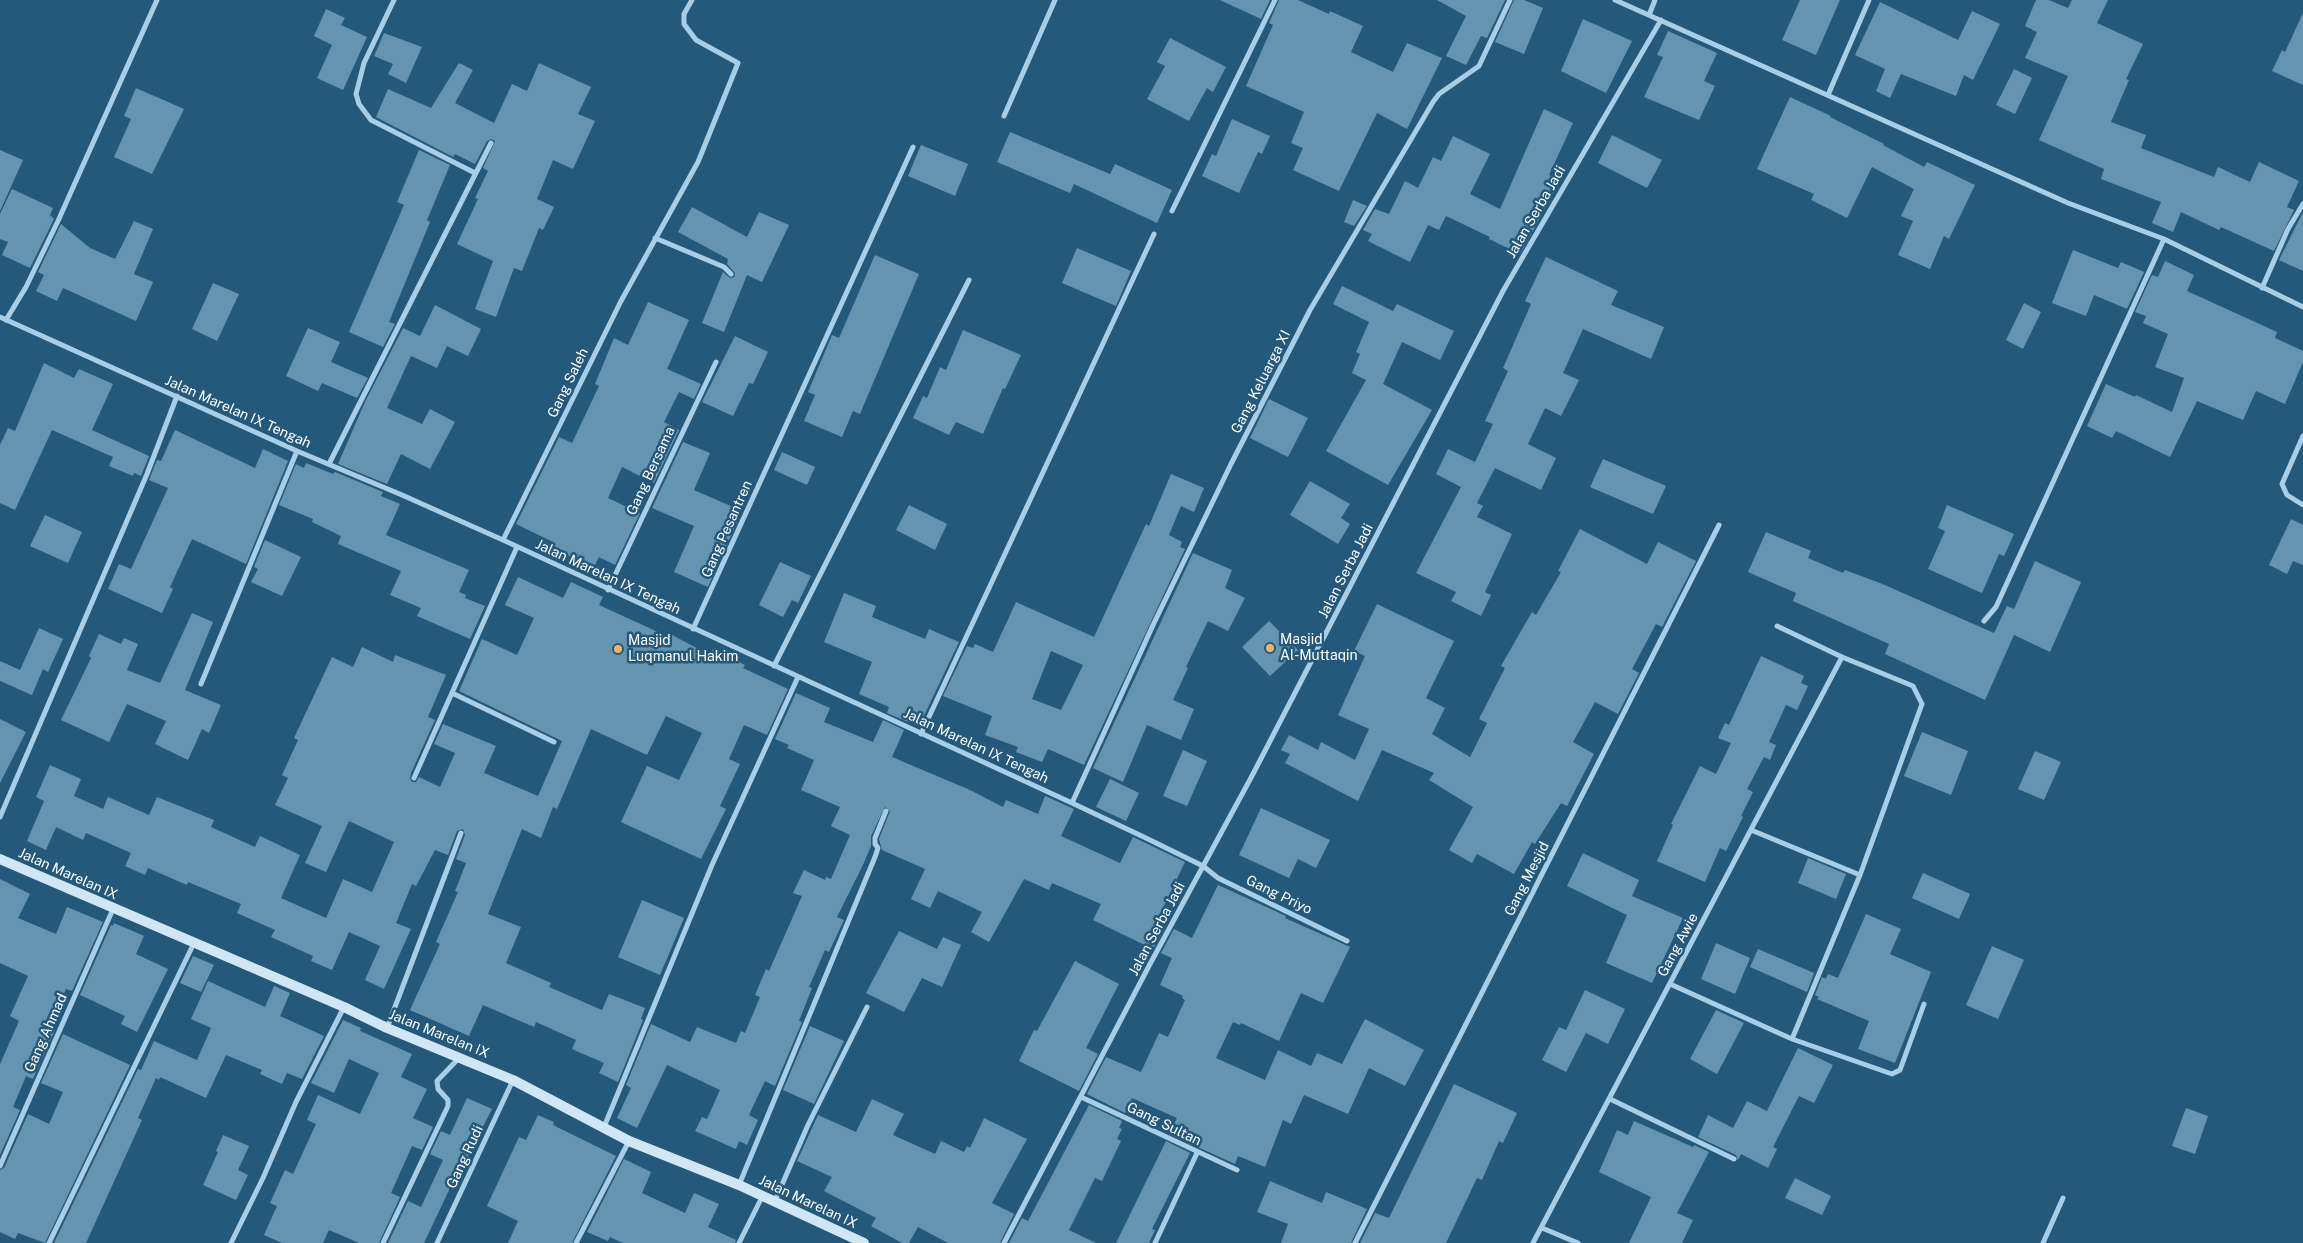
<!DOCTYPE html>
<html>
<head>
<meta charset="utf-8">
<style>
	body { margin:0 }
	canvas { display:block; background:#24597c }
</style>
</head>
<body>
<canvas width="2303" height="1243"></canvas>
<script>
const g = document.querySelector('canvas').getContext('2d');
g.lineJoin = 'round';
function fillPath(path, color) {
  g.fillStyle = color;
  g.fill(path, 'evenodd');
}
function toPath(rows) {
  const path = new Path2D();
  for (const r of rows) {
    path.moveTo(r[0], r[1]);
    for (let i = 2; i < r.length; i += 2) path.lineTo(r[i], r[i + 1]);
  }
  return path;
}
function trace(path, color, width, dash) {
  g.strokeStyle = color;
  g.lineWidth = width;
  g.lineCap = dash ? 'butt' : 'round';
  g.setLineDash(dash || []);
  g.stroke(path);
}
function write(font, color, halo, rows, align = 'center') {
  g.font = font + ' "Public Sans",sans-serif';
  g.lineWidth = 5;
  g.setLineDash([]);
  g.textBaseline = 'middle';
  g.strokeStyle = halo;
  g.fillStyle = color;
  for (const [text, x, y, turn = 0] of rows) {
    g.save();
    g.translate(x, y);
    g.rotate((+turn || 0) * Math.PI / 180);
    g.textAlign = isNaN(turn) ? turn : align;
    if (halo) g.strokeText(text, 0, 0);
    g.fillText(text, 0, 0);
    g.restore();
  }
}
fillPath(toPath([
	[1220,0,1270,0,1261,19],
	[1279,0,1298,0,1329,14,1330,11,1363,26,1351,52,1393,72,1407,43,1442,58,1407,129,1377,113,1339,191,1293,170,1303,148,1291,143,1304,112,1246,86,1273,25,1269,23],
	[1437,0,1505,0,1487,38,1481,36,1466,65,1446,56,1466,16],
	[1514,0,1524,0,1543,8,1524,54,1495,42],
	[1800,0,1840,0,1816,55,1782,40],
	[2036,0,2049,0,2068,8,2072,0,2108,0,2097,23,2143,44,2126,79,2129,80,2111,122,2146,135,2141,148,2214,177,2218,167,2250,182,2259,162,2299,181,2287,207,2294,210,2274,251,2221,227,2219,230,2181,212,2173,232,2152,223,2161,202,2101,179,2104,169,2039,140,2068,76,2025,58,2037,32,2025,26],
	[1880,2,1958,40,1972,11,2000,24,1973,80,1964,75,1956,96,1901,74,1890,98,1876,91,1885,69,1855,55],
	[326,9,345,18,341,25,367,37,343,90,317,78,332,45,314,36],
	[2303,13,2303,85,2272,71,2282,50,2285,52],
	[1583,19,1632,41,1606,93,1561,71],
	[1668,31,1717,53,1704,81,1715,86,1699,120,1644,97,1663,57,1657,55],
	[384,33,422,47,406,83,388,74,393,64,374,56],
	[1170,38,1226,67,1213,92,1207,88,1189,121,1147,99,1165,66,1157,62],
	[459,63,473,70,455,103,494,123,512,84,527,91,539,63,591,87,578,114,595,121,573,169,553,160,537,199,554,207,543,230,539,228,522,271,514,268,496,317,475,309,493,261,457,244,478,199,475,198,488,171,483,168,495,141,491,139,487,141,475,164,455,154,453,157,376,117,388,89,431,108],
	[2014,69,2032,78,2015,114,1996,105],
	[136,88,184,109,152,174,114,157,131,119,124,116],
	[1790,97,1831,116,1830,117,1884,144,1883,145,1924,167,1927,162,1975,185,1949,239,1944,236,1930,269,1898,255,1913,221,1901,216,1914,189,1872,167,1847,218,1811,200,1814,194,1757,169],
	[1544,109,1573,123,1549,175,1561,180,1520,254,1489,239,1490,237,1446,216,1439,230,1428,225,1410,262,1368,241,1372,234,1363,230,1375,209,1389,214,1405,181,1418,188,1433,157,1441,161,1453,136,1490,154,1470,194,1500,209],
	[1232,119,1270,136,1262,154,1258,152,1239,193,1202,176,1212,154,1216,156],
	[1010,132,1110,174,1115,164,1172,190,1157,223,1074,184,1070,193,997,162],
	[1612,135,1662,160,1647,188,1598,163],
	[921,145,968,164,955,196,908,176],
	[0,150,23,160,0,211],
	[419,150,450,165,427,220,430,222,389,322,395,324,383,347,349,332,404,205,397,202],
	[12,189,53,208,50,215,54,219,30,268,2,255,8,242,0,239,0,214],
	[1353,200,1367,206,1354,226,1344,222],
	[692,207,747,237,759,212,789,225,762,282,747,275,724,332,702,323,723,272,730,278,734,277,735,273,727,264,728,259,678,232],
	[2302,214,2303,214,2303,271,2279,260],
	[134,221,153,229,134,274,153,282,136,321,63,288,57,301,36,291,44,275,38,272,61,224,90,248,115,259],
	[1077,248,1131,271,1116,306,1062,283],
	[2073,250,2118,268,2121,262,2144,272,2127,309,2094,295,2086,316,2052,303],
	[875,255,919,274,860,414,853,411,842,437,804,421,815,395,808,392,832,335,839,338],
	[1546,257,1618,291,1611,305,1664,327,1651,359,1583,329,1563,373,1579,380,1561,416,1545,408,1528,444,1556,458,1541,490,1495,468,1477,503,1483,506,1477,517,1512,534,1485,592,1491,595,1481,616,1451,601,1456,592,1416,573,1461,487,1436,474,1448,449,1475,462,1493,424,1485,421,1508,371,1503,368,1531,304,1525,301],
	[2165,261,2194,275,2187,291,2277,332,2275,338,2303,351,2303,362,2285,404,2256,391,2243,420,2197,401,2170,457,2116,431,2112,438,2087,426,2106,384,2135,397,2136,395,2172,412,2184,378,2155,367,2168,334,2143,323,2146,316,2135,312,2152,275,2158,277],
	[213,283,239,294,217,341,192,329],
	[1342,286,1393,311,1397,304,1454,331,1440,360,1402,342,1383,384,1432,410,1388,485,1326,451,1366,380,1352,373,1360,354,1356,352,1369,322,1333,304],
	[648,302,689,320,667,369,701,384,694,399,679,392,664,422,679,430,654,483,622,467,608,498,640,513,615,565,599,557,591,573,576,566,579,561,553,548,555,543,516,524,559,437,572,443,599,386,595,384,614,338,628,345],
	[2024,303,2041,312,2023,349,2006,340],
	[435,305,481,329,468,356,447,346,437,368,411,356,387,408,422,424,430,409,455,422,430,469,401,454,387,484,338,464,365,402,403,328,420,336],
	[308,328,340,342,331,362,368,378,357,398,322,383,318,391,286,376],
	[963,330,1021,355,1005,389,1003,388,983,434,956,422,949,435,913,418,923,396,927,398,940,367,946,370],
	[735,336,768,352,753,384,749,383,733,416,702,402],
	[44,363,74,378,79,369,113,384,92,430,149,456,141,476,134,473,133,476,109,466,113,457,52,430,15,510,0,503,0,445,8,428,15,431],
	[1269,399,1308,418,1288,457,1250,438],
	[175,430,255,468,263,449,288,461,246,564,192,539,170,587,173,589,162,613,108,589,119,564,131,569,168,488,149,480,157,460,161,461],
	[683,442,710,453,694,490,742,511,708,587,674,572,694,526,652,508],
	[782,452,815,467,807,485,774,470],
	[1603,459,1666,486,1653,514,1590,487],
	[306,463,333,474,335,472,383,492,381,496,400,504,386,535,469,570,459,592,466,595,465,598,485,606,470,639,417,616,421,608,390,595,401,571,338,544,341,536,312,522,313,519,279,505,296,464,304,468],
	[1171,474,1204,488,1194,512,1181,506,1169,535,1182,542,1180,547,1185,549,1084,765,1048,749,1042,762,1016,752,1018,747,985,735,992,716,943,696,967,646,973,648,975,644,993,652,1016,602,1094,637,1146,524,1149,526],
	[1051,651,1083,665,1061,710,1032,699],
	[1310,481,1350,504,1341,518,1350,524,1338,544,1290,515],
	[909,505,947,524,935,550,896,530],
	[1947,505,2014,534,2004,556,1999,554,1982,593,1928,569,1945,531,1938,528],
	[45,515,82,532,68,563,30,546],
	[2291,519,2303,525,2303,565,2293,561,2287,574,2269,565],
	[1580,529,1647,564,1658,542,1696,561,1662,627,1656,624,1632,669,1639,673,1618,714,1595,702,1573,742,1594,754,1567,806,1561,803,1535,844,1532,842,1514,874,1477,854,1472,863,1449,850,1473,807,1429,780,1434,773,1382,750,1358,801,1285,763,1290,754,1281,750,1289,735,1318,750,1321,742,1355,760,1369,729,1338,715,1365,656,1354,651,1377,604,1454,641,1426,698,1445,708,1432,734,1470,757,1487,723,1479,719,1505,668,1501,666,1532,612,1536,615,1561,572,1558,571],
	[1766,532,1811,551,1808,558,1843,573,1845,570,1880,583,1994,633,2007,606,2014,609,2035,561,2081,582,2050,652,2014,635,1985,700,1885,654,1889,644,1793,601,1796,593,1748,572],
	[265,540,301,557,282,596,251,582,258,569,254,567],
	[1193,553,1232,570,1225,588,1245,598,1228,631,1208,621,1186,667,1188,668,1173,700,1194,709,1181,740,1147,725,1123,782,1093,768],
	[780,562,811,576,798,603,792,600,783,617,759,605],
	[518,577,563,598,571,582,603,597,599,605,671,638,672,635,710,655,713,649,745,665,743,668,788,689,767,735,744,725,729,759,740,764,720,806,726,809,701,859,621,822,647,766,679,780,702,733,666,716,647,755,591,729,557,809,553,807,541,838,522,829,488,914,521,927,506,963,551,983,549,987,602,1010,609,994,645,1008,641,1019,643,1020,618,1082,599,1073,604,1063,572,1049,576,1040,536,1022,534,1027,483,1005,469,1036,410,1010,440,944,436,942,458,892,455,891,466,863,456,859,465,835,463,829,457,831,448,855,435,850,416,886,412,884,396,923,411,929,384,989,365,980,380,946,349,932,332,970,311,961,313,956,271,937,275,930,237,913,241,904,188,882,187,885,148,868,145,875,125,866,131,853,86,833,83,840,56,827,46,850,27,841,44,801,36,797,50,765,81,779,74,796,103,809,108,797,149,815,157,797,214,820,211,827,255,847,260,836,300,855,281,898,326,918,343,879,372,892,394,842,349,821,326,872,305,863,322,826,275,805,288,778,282,775,298,740,294,738,332,657,353,667,362,647,393,662,395,655,446,675,428,717,435,720,411,773,410,778,412,782,416,782,419,777,440,787,455,753,434,744,443,724,496,746,484,773,538,796,562,741,459,691,482,639,517,655,534,618,505,605],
	[844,593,876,606,872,617,925,639,929,629,959,642,921,722,910,717,908,722,887,713,889,707,859,694,872,662,824,642],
	[192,613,213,622,185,690,221,705,209,733,202,729,188,760,155,744,166,721,127,704,109,742,61,720,91,658,89,656,99,634,121,644,124,638,138,644,127,670,160,683],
	[1269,621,1298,650,1270,676,1242,647],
	[39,628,63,639,48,672,43,669,32,695,0,681,0,661,20,670],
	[1761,656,1804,676,1801,683,1808,686,1797,710,1786,705,1769,742,1776,745,1770,760,1764,757,1747,789,1753,792,1741,816,1743,817,1726,851,1720,848,1705,882,1657,861,1673,825,1671,824,1700,766,1716,774,1731,743,1718,738,1725,723,1729,725],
	[796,693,830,708,824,722,873,742,883,720,904,730,892,757,970,790,1003,807,1006,800,1038,814,1045,796,1074,809,1061,836,1120,863,1133,837,1185,862,1157,920,1166,925,1153,949,1093,920,1101,904,1052,883,1049,890,1024,879,989,942,971,932,982,912,938,891,930,908,911,899,925,869,882,850,879,839,890,811,885,807,871,836,871,846,863,865,837,917,844,920,829,952,825,950,809,987,812,988,799,1021,802,1022,775,1086,765,1081,749,1115,758,1120,747,1145,739,1141,736,1149,695,1131,702,1117,707,1119,720,1090,667,1065,637,1128,617,1118,631,1088,626,1085,651,1024,690,1042,697,1027,736,1043,741,1031,745,1033,760,997,755,995,766,969,769,971,802,896,793,893,804,870,825,880,826,877,831,879,850,835,831,826,840,807,801,790,814,760,787,748,789,745,775,739],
	[0,719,26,732,0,783],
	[1922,732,1968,751,1951,795,1904,776],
	[1183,750,1207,761,1187,806,1163,796],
	[2035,751,2061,762,2044,800,2018,789],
	[1110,779,1139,793,1126,821,1096,807],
	[1261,808,1330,840,1316,868,1298,859,1289,878,1239,855],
	[1583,853,1639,880,1632,896,1683,918,1652,983,1606,963,1627,915,1567,886],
	[1808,858,1846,874,1836,899,1798,883],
	[1923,873,1970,894,1959,919,1912,898],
	[0,879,30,894,18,918,56,934,67,907,103,922,72,991,66,989,48,1028,55,1030,33,1079,26,1076,13,1107,20,1110,0,1155,0,1064,19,1021,10,1016,28,976,0,963],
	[1218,885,1286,916,1285,918,1350,947,1323,1003,1301,993,1279,1041,1241,1023,1240,1025,1233,1022,1216,1058,1265,1080,1278,1050,1311,1066,1317,1053,1342,1064,1365,1019,1424,1050,1405,1086,1369,1068,1348,1114,1304,1095,1291,1124,1283,1120,1265,1167,1238,1156,1235,1164,1169,1134,1177,1118,1132,1098,1125,1113,1087,1094,1106,1057,1141,1072,1159,1033,1168,1037,1185,1000,1182,998,1183,996,1160,985,1172,958,1161,953,1174,929,1192,938],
	[642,900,684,918,660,975,618,957],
	[1866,914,1901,929,1890,954,1931,972,1895,1063,1858,1049,1869,1021,1817,999,1819,997,1815,995,1822,977,1826,979,1828,974,1838,978],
	[114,923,144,936,136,954,168,969,137,1032,121,1024,125,1016,80,995,111,925,113,926],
	[899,931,937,949,943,937,961,945,942,987,922,978,904,1012,866,993],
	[1716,943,1750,958,1735,994,1701,979],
	[1992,946,2024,960,1998,1019,1966,1005],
	[1758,949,1814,973,1807,992,1750,967],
	[193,956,214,965,201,992,180,983],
	[1075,961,1119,984,1086,1048,1098,1054,1079,1091,1019,1061,1034,1030,1037,1031],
	[208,981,265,1007,274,986,290,993,280,1016,324,1036,302,1079,287,1073,282,1084,260,1074,262,1070,226,1055,206,1098,160,1077,159,1080,156,1078,138,1118,142,1120,86,1243,54,1243,138,1069,141,1070,154,1041,197,1060,211,1028,191,1019],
	[1585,990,1625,1009,1608,1044,1586,1033,1566,1072,1542,1060,1559,1027,1566,1030],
	[1716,1010,1744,1023,1717,1074,1690,1059],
	[343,1020,361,1028,360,1031,412,1054,401,1077,427,1089,413,1118,433,1127,422,1150,412,1146,391,1193,400,1197,379,1243,359,1243,329,1230,323,1243,282,1243,264,1235,277,1206,270,1203,285,1170,293,1174,316,1124,307,1120,318,1095,360,1114,379,1073,349,1059,334,1093,311,1083],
	[810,1026,844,1041,814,1104,783,1090],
	[63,1034,130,1065,45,1243,18,1233,15,1239,0,1232,0,1170,4,1168,28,1114,49,1124,63,1092,41,1083],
	[1798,1048,1833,1065,1814,1103,1799,1096,1773,1147,1777,1149,1768,1168,1741,1154,1738,1160,1736,1155,1698,1137,1708,1115,1733,1128,1747,1101,1767,1111],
	[1454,1084,1517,1113,1503,1143,1499,1141,1482,1180,1477,1178,1446,1243,1360,1243,1375,1213,1389,1218],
	[467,1098,492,1109,462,1168,460,1167,424,1243,388,1243,408,1201,421,1207,443,1160,430,1154,441,1131,450,1135],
	[872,1099,904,1114,893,1135,935,1154,941,1141,964,1152,967,1146,970,1148,984,1118,1027,1139,992,1203,1014,1214,1000,1243,948,1243,918,1227,909,1243,902,1243,871,1226,876,1218,824,1191,832,1177,797,1161,818,1115,856,1132],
	[1089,1105,1122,1121,1119,1128,1122,1129,1117,1139,1121,1141,1102,1181,1095,1178,1069,1230,1096,1243,1009,1243,1022,1218,1028,1221],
	[2186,1108,2208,1116,2195,1154,2172,1146],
	[538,1115,554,1122,553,1125,616,1156,572,1243,508,1243,518,1221,487,1206,519,1137,526,1140],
	[1634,1121,1693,1147,1694,1145,1709,1152,1677,1213,1693,1220,1682,1243,1629,1243,1651,1197,1599,1172,1617,1130,1628,1135],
	[223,1135,249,1146,238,1170,248,1175,236,1200,203,1185,218,1152,216,1151],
	[1166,1141,1190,1153,1152,1229,1155,1230,1149,1243,1116,1243],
	[624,1159,651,1172,642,1193,685,1213,694,1193,719,1204,708,1227,736,1240,735,1243,623,1243,610,1237,608,1241,587,1232],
	[1795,1178,1831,1196,1822,1215,1785,1198],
	[1270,1181,1322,1203,1326,1192,1367,1209,1351,1243,1281,1243,1288,1224,1257,1212]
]), '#6594b1');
trace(toPath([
	[394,0,364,63,356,94,359,104,371,120,475,173],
	[1615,0,2068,203,2164,239,2303,307],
	[1649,15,1655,0],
	[1828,95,1869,0],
	[1004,116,1055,0],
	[1172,211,1275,0],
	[655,238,724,267,731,274],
	[2262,288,2288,229,2303,204],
	[0,317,297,451,402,495,503,540,1072,803,1148,839,1203,866,1218,878,1347,941],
	[6,320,26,287,58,221,157,0],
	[2303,436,2282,484,2287,495,2303,505],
	[329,464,491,143],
	[503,540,621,301,698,162,738,63,696,40,684,24,684,14,692,0],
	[608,590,716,362],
	[1984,621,1996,607,2164,239],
	[1777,626,1842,657,1913,686,1922,704,1860,875,1792,1039],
	[693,629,913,147],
	[774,666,969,280],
	[201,684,297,451],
	[452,693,554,742],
	[921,734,1154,234],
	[414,778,517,547],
	[1072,803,1154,623,1231,464,1310,310,1433,102,1439,94,1479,66,1510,0],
	[0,817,147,474,177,396],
	[1751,830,1860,875],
	[1670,984,1792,1039,1892,1074,1900,1070,1924,1004],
	[387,1028,461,833],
	[1081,1097,1237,1170],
	[1610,1099,1734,1159],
	[604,1127,712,865,798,677],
	[0,1166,113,909],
	[739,1185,875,857,878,848,875,844,875,838,886,811],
	[774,1203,808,1125,867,1007],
	[1542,1228,1578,1243],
	[49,1243,194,943],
	[231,1243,263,1178,296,1102,344,1007],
	[383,1243,448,1106,448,1100,438,1089,437,1081,459,1058],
	[437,1243,513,1080],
	[576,1243,629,1141],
	[739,1243,762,1197],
	[1004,1243,1150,964,1253,774,1503,291,1661,20],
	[1155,1243,1197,1153],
	[1355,1243,1719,525],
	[1533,1243,1842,657],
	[2043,1243,2063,1198]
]), '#a8cee5', 5);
trace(toPath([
	[0,859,344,1007,387,1028,513,1080,629,1141,739,1185,864,1243]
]), '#d1e6f5', 10);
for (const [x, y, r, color] of [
	[1270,648,5,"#f0b36b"],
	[618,649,5,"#f0b36b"]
]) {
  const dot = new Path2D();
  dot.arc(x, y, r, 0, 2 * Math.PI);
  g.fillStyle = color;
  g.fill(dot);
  trace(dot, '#24597c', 2);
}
write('14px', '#fff', '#24597c', [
	["Jalan Serba Jadi",1536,212,-60],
	["Gang Keluarga XI",1261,382,-63],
	["Gang Saleh",568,383,-64],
	["Jalan Marelan IX Tengah",238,412,24],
	["Gang Bersama",651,471,-65],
	["Gang Pesantren",727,529,-66],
	["Jalan Serba Jadi",1346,571,-63],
	["Jalan Marelan IX Tengah",608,577,25],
	["Jalan Marelan IX Tengah",976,746,25],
	["Jalan Marelan IX",68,874,24],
	["Gang Mesjid",1527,879,-63],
	["Gang Priyo",1279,895,26],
	["Jalan Serba Jadi",1157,929,-62],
	["Gang Awie",1678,945,-62],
	["Gang Ahmad",46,1033,-66],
	["Jalan Marelan IX",439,1034,22],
	["Gang Sultan",1164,1124,26],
	["Gang Rudi",465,1157,-65],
	["Jalan Marelan IX",808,1202,25]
]);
write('14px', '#fff', '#24597c', [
	["Masjid",1280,640],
	["Al-Muttaqin",1280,656],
	["Masjid",628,641],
	["Luqmanul Hakim",628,657]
], 'left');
</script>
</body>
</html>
